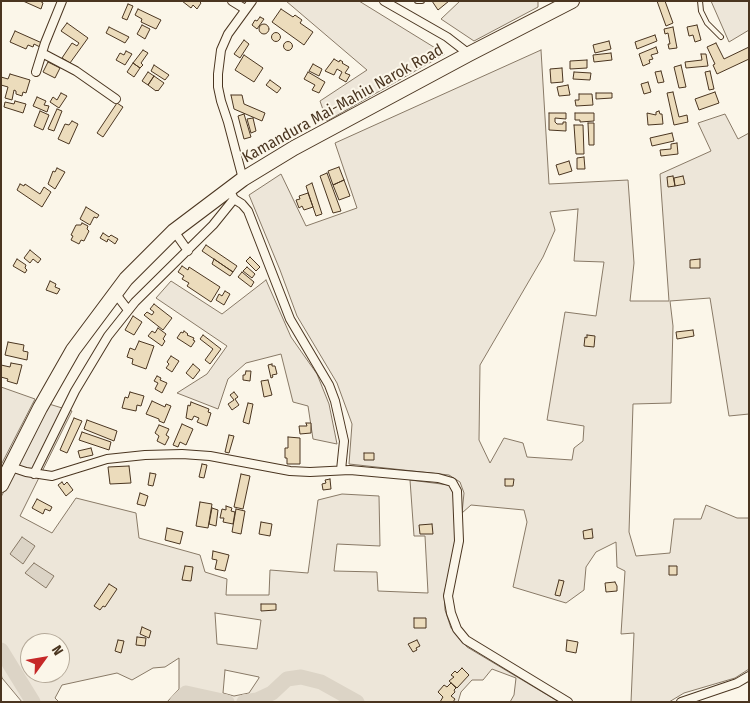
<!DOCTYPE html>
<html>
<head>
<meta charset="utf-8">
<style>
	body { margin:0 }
	#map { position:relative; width:750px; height:703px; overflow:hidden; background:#fbf6e9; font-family:"Fira Sans Condensed",sans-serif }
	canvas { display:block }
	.frame { position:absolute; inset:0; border:2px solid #4a3520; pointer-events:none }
	.north { position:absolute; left:20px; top:633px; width:50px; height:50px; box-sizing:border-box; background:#fbf6e9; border:1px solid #b4a999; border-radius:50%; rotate:58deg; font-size:14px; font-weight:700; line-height:20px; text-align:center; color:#4a3520 }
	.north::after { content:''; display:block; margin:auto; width:18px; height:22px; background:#c62828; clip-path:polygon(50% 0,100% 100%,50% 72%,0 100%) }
</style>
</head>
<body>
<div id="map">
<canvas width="750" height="703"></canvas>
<div class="frame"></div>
<div class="north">N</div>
</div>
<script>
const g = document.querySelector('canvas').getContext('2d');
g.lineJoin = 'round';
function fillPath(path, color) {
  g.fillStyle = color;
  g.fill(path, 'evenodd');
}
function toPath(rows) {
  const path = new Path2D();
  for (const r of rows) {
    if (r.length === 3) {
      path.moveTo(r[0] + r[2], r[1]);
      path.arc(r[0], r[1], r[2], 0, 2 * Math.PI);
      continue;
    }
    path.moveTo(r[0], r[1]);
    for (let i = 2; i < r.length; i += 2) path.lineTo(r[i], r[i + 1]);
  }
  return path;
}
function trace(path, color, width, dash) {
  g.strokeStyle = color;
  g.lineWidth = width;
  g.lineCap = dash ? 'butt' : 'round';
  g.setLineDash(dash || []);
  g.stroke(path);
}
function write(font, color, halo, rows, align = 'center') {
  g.font = font + ' "Fira Sans Condensed",sans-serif';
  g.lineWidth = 4;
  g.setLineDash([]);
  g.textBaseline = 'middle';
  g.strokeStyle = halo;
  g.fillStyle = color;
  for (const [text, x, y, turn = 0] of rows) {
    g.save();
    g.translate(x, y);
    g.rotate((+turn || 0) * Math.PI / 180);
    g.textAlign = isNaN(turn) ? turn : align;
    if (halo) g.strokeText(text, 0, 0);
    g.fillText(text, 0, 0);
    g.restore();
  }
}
const green = toPath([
	[286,1,359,1,445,54,327,121,320,101,367,70,286,1],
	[460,1,538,1,538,7,474,41,441,19,460,1],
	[711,1,749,1,749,30,729,42,711,1],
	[541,50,549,184,628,180,634,263,630,301,669,301,660,174,711,151,698,123,725,114,738,139,749,133,749,414,729,416,710,298,670,301,673,326,671,403,633,404,629,532,636,556,670,553,674,519,701,519,706,505,737,518,749,518,749,669,735,678,684,693,669,702,631,702,634,633,621,634,625,571,617,567,616,542,596,552,586,567,584,590,566,603,513,587,527,522,524,510,471,505,462,513,464,493,460,482,449,475,349,464,352,424,337,383,297,316,280,270,249,195,281,174,306,226,357,208,335,143,541,50],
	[578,209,574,261,604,262,596,316,565,312,547,420,584,426,583,441,574,448,572,460,527,457,523,443,504,438,490,463,479,440,480,365,543,257,555,230,550,212,578,209],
	[266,280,291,337,317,374,329,404,337,444,313,439,308,406,293,402,281,354,246,363,228,379,218,409,177,393,207,374,227,346,156,298,171,281,222,314,266,280],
	[1,387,35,399,1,465,1,387],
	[49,404,72,411,20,516,52,533,76,498,136,513,139,538,200,555,205,572,227,579,226,595,269,595,270,570,308,573,318,500,342,494,379,496,380,546,337,544,334,571,377,572,378,591,428,593,425,536,414,536,410,480,449,485,454,492,457,540,444,594,445,610,451,628,467,647,559,702,510,702,514,695,516,678,492,669,483,680,472,680,461,692,458,702,167,702,179,689,179,658,165,667,153,668,132,680,117,673,62,685,55,698,59,702,22,702,2,678,1,674,1,497,49,404],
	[215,613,261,620,257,649,217,644,215,613],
	[30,643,60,643,60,673,30,673,30,643],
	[225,670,259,677,259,678,249,693,234,696,223,693,225,670]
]);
fillPath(green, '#ede6d9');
trace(green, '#887966', 1);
const water = toPath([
	[22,537,35,546,23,564,10,554,22,537],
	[34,563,54,576,46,588,25,573,34,563]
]);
fillPath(water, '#dcd4c6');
trace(water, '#887966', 1);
trace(toPath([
	[1,650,33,702],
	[177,702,186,693,227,702],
	[244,702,257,700,272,693,287,679,301,677,321,682,357,702]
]), '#dcd4c6', 15);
const building = toPath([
	[23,1,40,1,43,3,41,9,23,1],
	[182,1,199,1,201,3,197,9,193,5,191,8,182,1],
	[432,1,449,1,438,10,432,1],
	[657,1,665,1,673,23,666,26,657,1],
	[128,4,133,6,127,20,122,18,128,4],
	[138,9,161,20,156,29,141,22,142,19,135,15,138,9],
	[281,9,293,17,295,15,302,20,300,23,313,32,304,45,272,22,281,9],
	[260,17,264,19,257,29,252,25,255,20,257,21,260,17],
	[67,23,88,38,70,63,62,58,72,43,77,46,79,43,61,31,67,23],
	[264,29,5],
	[142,25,150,29,145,39,137,34,142,25],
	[697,25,701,40,695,42,693,35,689,36,687,27,697,25],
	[109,27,129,37,125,43,106,33,109,27],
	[673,27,677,48,669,49,668,44,670,44,668,33,665,34,664,29,673,27],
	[15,31,42,43,40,47,34,44,33,47,28,45,26,49,10,42,15,31],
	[276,37,4.5],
	[655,35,657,41,637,49,635,42,655,35],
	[244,40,249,44,240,58,234,54,244,40],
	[609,41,611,49,595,53,593,45,609,41],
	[288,46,4.5],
	[716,43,724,59,749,47,749,59,717,74,713,65,715,64,707,47,716,43],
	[656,47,658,53,651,55,653,59,649,60,650,63,643,66,639,54,656,47],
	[143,50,148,53,141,63,143,65,140,68,133,63,143,50],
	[126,51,132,54,125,65,116,60,120,53,124,55,126,51],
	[611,53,612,60,594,62,593,55,611,53],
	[701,54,706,54,708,66,686,68,685,62,702,60,701,54],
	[244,55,263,68,254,82,235,70,244,55],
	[334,59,339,62,340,60,343,62,342,63,349,67,345,73,350,75,346,82,339,78,342,72,337,69,334,75,325,71,334,59],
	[587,60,587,68,570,69,570,61,587,60],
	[48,62,60,68,55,78,43,72,48,62],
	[133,63,140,68,134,77,127,72,133,63],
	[313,64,322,69,319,76,309,71,313,64],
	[154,65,169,75,165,80,151,71,154,65],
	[681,65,686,87,679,88,674,67,681,65],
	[562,68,563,82,551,83,550,69,562,68],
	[661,71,664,82,658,83,655,72,661,71],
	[710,71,714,89,709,90,705,72,710,71],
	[148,72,154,76,148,85,142,81,148,72],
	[308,72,325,82,319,93,312,90,315,85,304,79,308,72],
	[574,72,591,73,590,80,573,79,574,72],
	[10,74,30,80,26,93,23,92,22,96,16,94,16,91,14,90,12,100,5,98,8,87,1,85,1,77,8,79,10,74],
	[154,76,164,83,158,91,157,90,156,91,148,85,154,76],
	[270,80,281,88,277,93,266,85,270,80],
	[648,82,651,92,644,94,641,84,648,82],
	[568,85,570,95,559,96,557,87,568,85],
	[673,92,679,117,687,115,688,122,674,125,667,93,673,92],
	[715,92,719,103,699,110,695,99,715,92],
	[61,93,67,96,59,108,50,102,53,97,57,100,61,93],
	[596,93,612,93,612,98,596,99,596,93],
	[579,94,592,94,593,105,576,106,575,100,579,100,579,94],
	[231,95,242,95,244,104,265,113,262,121,234,109,231,95],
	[37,97,46,101,44,105,49,106,47,112,33,106,37,97],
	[15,101,26,104,23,113,4,107,5,102,14,104,15,101],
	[117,103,123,107,103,137,97,133,117,103],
	[57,109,62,111,54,131,48,129,57,109],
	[40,111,49,115,43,130,34,126,40,111],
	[659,111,660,114,662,114,663,124,648,125,647,113,656,115,656,112,659,111],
	[549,113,566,113,566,119,555,118,555,122,557,124,563,124,563,122,566,122,566,131,549,130,549,113],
	[575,113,594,113,594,121,580,122,580,120,575,120,575,113],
	[244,114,251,137,244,139,238,116,244,114],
	[253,118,256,131,251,133,247,119,253,118],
	[72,121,78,124,69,144,58,139,65,124,69,125,72,121],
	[588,123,594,123,594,145,589,145,588,123],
	[574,125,583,125,584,154,576,154,574,125],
	[672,133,674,141,652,146,650,138,672,133],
	[677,143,678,154,661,156,660,150,671,149,671,144,677,143],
	[584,157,585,169,577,169,577,158,584,157],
	[569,161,572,171,559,175,556,165,569,161],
	[339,167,344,180,333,185,328,171,339,167],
	[57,168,65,172,55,189,48,184,53,171,55,172,57,168],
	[327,173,341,211,333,213,320,176,327,173],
	[673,176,675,186,668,187,667,177,673,176],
	[683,176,685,184,675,186,674,178,683,176],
	[344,180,350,196,339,200,333,185,344,180],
	[312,183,322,214,316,216,306,186,312,183],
	[20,184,24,186,25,184,40,194,44,187,51,192,42,207,17,190,20,184],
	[308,193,313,207,304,210,302,206,299,208,296,200,300,199,299,196,308,193],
	[86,207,99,215,97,218,94,217,90,225,80,219,86,207],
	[82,223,88,226,87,229,89,231,84,241,81,240,79,244,71,240,73,236,71,235,76,225,81,225,82,223],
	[103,233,109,237,111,235,118,239,115,244,108,239,107,242,100,238,103,233],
	[206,245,237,266,233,272,202,251,206,245],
	[30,250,41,259,38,263,33,259,30,263,24,258,30,250],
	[250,257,260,267,256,271,246,261,250,257],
	[17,259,26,265,25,268,27,270,25,273,13,266,17,259],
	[214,259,233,272,230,276,212,264,214,259],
	[700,259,700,268,690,268,690,260,700,259],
	[182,266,188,270,189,267,220,287,211,302,187,286,189,283,182,279,184,276,178,272,182,266],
	[247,267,255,274,252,278,243,271,247,267],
	[242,272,254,282,251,287,238,277,242,272],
	[50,281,56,284,55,287,60,289,57,294,46,290,50,281],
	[225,291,230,294,224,305,216,300,219,294,222,296,225,291],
	[154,304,172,318,163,330,144,315,147,312,152,315,154,312,150,309,154,304],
	[133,316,142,322,134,335,125,330,133,316],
	[158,328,166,334,163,339,165,341,162,346,148,336,152,331,155,333,158,328],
	[693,330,694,336,677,339,676,332,693,330],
	[184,331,188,334,187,335,194,338,193,340,195,341,191,347,177,338,181,332,183,333,184,331],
	[203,335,221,349,210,364,205,360,213,349,200,339,203,335],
	[587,335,595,336,594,347,584,346,585,337,587,338,587,335],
	[139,341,154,346,146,369,132,364,133,359,127,357,130,348,135,350,139,341],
	[8,342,24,345,23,351,28,352,27,360,5,355,8,342],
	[171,356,179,361,172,372,166,368,169,364,167,362,171,356],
	[11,363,22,365,17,384,7,381,8,379,1,377,1,365,10,367,11,363],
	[193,364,200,370,193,379,186,373,193,364],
	[272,364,272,366,275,366,277,374,272,375,273,377,271,378,268,365,272,364],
	[246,371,251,371,250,381,243,380,243,375,245,375,246,371],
	[157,376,161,378,160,380,167,383,162,393,155,389,158,383,154,381,157,376],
	[268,380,272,395,264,397,261,381,268,380],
	[130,392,144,396,141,406,137,405,136,411,122,408,125,397,128,398,130,392],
	[234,392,238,397,235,399,239,405,232,410,228,404,234,400,230,395,234,392],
	[152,401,165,407,166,404,171,406,164,423,159,421,159,419,146,414,152,401],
	[191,402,209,409,208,412,211,413,207,426,197,422,199,418,194,416,192,420,186,418,188,405,190,406,191,402],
	[248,403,253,404,249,424,243,422,248,403],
	[74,418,82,421,67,453,60,450,74,418],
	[87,420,117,431,114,441,84,429,87,420],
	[306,423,311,423,311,433,300,434,299,426,307,426,306,423],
	[182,424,193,429,186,445,180,442,178,447,173,445,182,424],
	[159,425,169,429,166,435,169,437,165,445,157,441,159,436,155,433,159,425],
	[82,432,111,442,109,450,79,440,82,432],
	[229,435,234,436,229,453,225,452,229,435],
	[288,437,300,438,300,464,287,464,287,458,285,458,285,448,288,448,288,437],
	[91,448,93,455,80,458,78,451,91,448],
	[364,453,374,453,374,460,364,460,364,453],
	[202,464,207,465,204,478,199,477,202,464],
	[129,466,131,483,110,484,108,467,129,466],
	[150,473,156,474,153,486,148,485,150,473],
	[241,474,250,476,243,509,234,507,241,474],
	[330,479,331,489,323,490,322,484,326,483,325,480,330,479],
	[505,479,514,479,513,486,505,486,505,479],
	[62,482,64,485,67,482,73,490,66,496,58,485,62,482],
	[140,493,148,496,145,506,137,504,140,493],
	[37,499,52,507,50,511,45,509,43,514,32,508,37,499],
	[200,502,212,504,208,528,196,526,200,502],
	[226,506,232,508,231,511,235,512,233,524,223,522,224,518,220,518,222,509,226,510,226,506],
	[212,508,218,510,216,526,209,524,212,508],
	[236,509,245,511,241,534,232,532,236,509],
	[261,522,272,524,270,536,259,534,261,522],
	[432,524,433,534,420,534,419,525,432,524],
	[167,528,183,532,180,544,165,540,167,528],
	[592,529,593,538,584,539,583,531,592,529],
	[213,551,229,555,225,571,215,569,217,560,212,559,213,551],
	[185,566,193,567,191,581,182,580,185,566],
	[669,566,677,566,677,575,669,575,669,566],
	[559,580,564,581,560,596,555,595,559,580],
	[615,582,617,586,617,591,606,592,605,583,615,582],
	[109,584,117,589,105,607,103,606,100,610,94,606,109,584],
	[261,604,276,604,276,610,261,611,261,604],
	[414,618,426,618,426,628,414,628,414,618],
	[142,627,151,631,149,638,140,634,142,627],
	[137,637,146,638,145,646,136,645,137,637],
	[118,640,124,641,121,653,115,651,118,640],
	[417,640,420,646,416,648,417,650,413,652,408,644,417,640],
	[567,640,578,642,576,653,566,651,567,640],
	[462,668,469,675,457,688,449,681,454,677,451,675,455,671,457,673,462,668],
	[451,683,456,688,454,690,455,692,451,696,455,699,453,702,440,702,443,697,438,692,444,685,447,687,451,683]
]);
fillPath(building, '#ecdcbc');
trace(building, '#4a3520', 1);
const lane = toPath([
	[417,1,422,1],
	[700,1,701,11,707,23,721,37]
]);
const street = toPath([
	[232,1,245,9],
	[384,1,447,37,469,54],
	[42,53,76,71,116,99],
	[36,72,45,43,62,1],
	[243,179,228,122,221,101,218,87,218,74,221,50,228,34,252,1],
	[232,195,234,199,242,204,248,211,290,319,329,385,335,401,344,441,341,470],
	[174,231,188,251],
	[115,293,128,310],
	[11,467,26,472,52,476,107,459,145,455,182,454,210,456,290,471,310,472,350,470,438,478,452,482,457,491,459,541,448,596,451,613,457,629,466,640,568,702],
	[34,474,75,391,108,336,135,302,213,225,234,199],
	[681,702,737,683,749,676]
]);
const highway = toPath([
	[1,485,40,408,73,350,126,279,174,231,243,179,294,148,469,54,572,1]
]);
trace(lane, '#4a3520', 6);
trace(street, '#4a3520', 10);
trace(highway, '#4a3520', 16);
trace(lane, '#fbf6e9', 4);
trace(street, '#fbf6e9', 8);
trace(highway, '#fbf6e9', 14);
write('16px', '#4a3520', '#fbf6e9', [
	["Kamandura Mai-Mahiu Narok Road",343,104,-29]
]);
</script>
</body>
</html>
